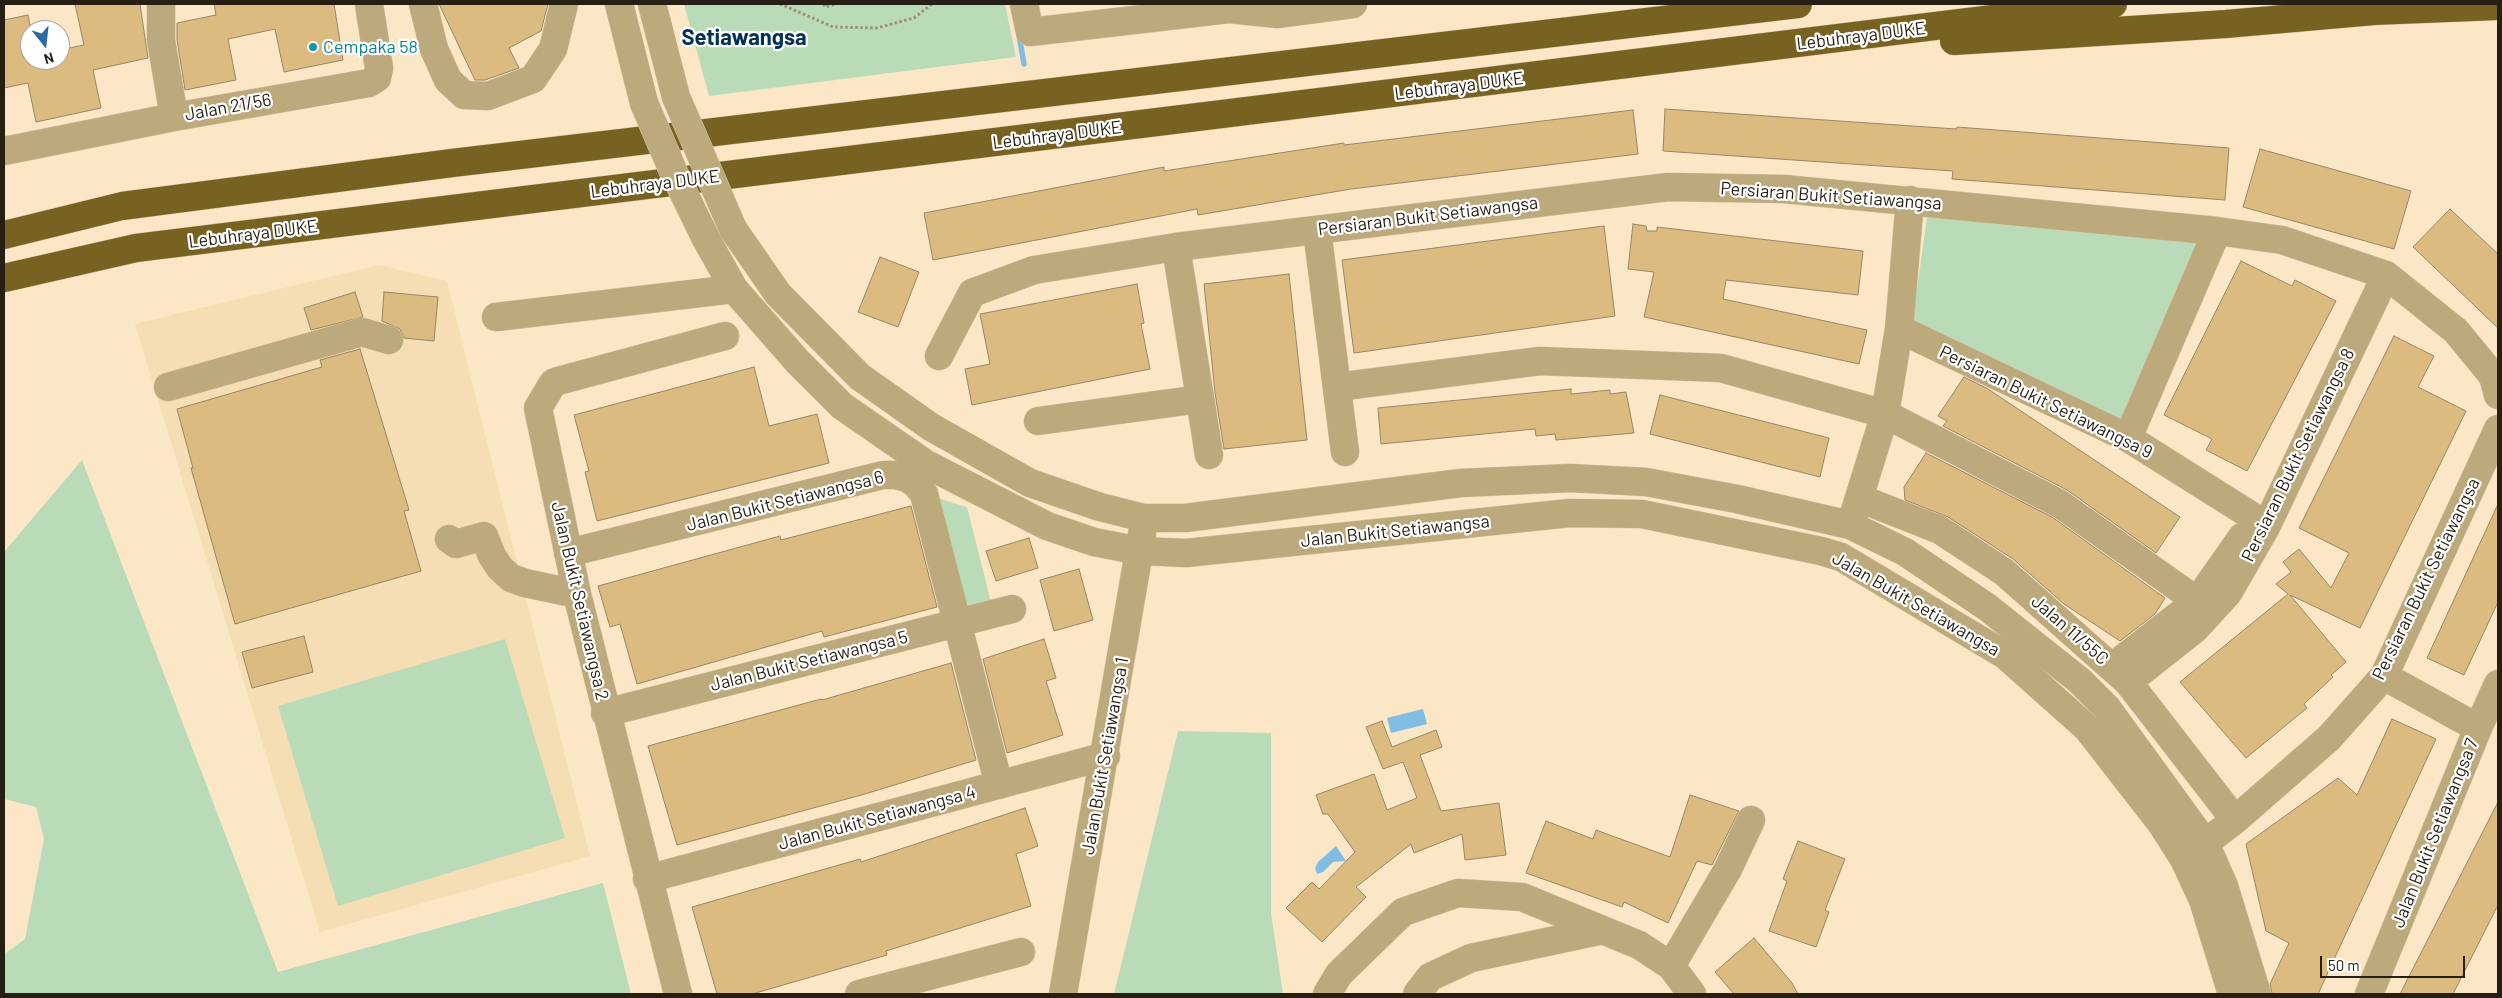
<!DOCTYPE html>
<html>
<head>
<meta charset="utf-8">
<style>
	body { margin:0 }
	#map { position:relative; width:2502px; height:998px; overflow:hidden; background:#fbe7c5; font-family:Barlow,sans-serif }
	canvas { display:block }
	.frame { position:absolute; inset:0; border:5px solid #271f13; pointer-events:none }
	.north { position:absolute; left:20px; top:20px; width:50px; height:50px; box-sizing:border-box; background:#fff; border:1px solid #a9a5a1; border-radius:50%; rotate:164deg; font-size:14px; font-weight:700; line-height:20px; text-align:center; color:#271f13 }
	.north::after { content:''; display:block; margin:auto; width:18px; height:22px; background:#2b6ca2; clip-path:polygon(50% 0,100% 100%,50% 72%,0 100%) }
	.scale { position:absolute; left:2320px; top:956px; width:145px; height:22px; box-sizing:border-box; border:2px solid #271f13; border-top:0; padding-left:6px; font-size:15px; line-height:18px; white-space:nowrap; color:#271f13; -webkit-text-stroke:4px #fff; paint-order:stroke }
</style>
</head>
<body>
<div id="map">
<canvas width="2502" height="998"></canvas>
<div class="frame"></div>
<div class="north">N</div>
<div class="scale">50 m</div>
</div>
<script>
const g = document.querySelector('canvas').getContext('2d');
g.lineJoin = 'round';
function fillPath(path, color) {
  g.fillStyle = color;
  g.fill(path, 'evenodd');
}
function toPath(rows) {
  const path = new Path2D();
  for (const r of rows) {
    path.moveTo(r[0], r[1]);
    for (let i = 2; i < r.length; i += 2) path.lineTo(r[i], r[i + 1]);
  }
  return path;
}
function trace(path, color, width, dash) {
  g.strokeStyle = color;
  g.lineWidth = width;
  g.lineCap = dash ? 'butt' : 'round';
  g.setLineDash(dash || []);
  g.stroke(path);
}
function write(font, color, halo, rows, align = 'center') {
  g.font = font + ' Barlow,sans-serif';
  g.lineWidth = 4.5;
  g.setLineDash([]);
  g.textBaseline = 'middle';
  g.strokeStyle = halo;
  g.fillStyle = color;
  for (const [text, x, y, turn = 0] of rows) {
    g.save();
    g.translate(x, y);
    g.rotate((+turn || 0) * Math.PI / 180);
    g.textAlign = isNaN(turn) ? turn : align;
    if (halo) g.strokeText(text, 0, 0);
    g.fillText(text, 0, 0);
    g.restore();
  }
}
fillPath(toPath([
	[379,265,447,281,590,856,320,932,135,324]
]), '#f5ddb4');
fillPath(toPath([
	[684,4,1005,4,1016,57,709,96],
	[1928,211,2204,239,2125,426,1912,323],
	[82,460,278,972,603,883,631,994,4,994,4,954,25,939,44,839,36,807,4,799,4,552],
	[924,494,967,507,994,614,956,624],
	[505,639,565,838,338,906,278,706],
	[1178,731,1271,733,1271,913,1283,994,1114,994]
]), '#b9dbb8');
fillPath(toPath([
	[1423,709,1427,724,1391,733,1387,718],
	[1336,846,1346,861,1333,862,1323,872,1317,874,1315,868,1318,862]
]), '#7fbde2');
trace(toPath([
	[1019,35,1024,64]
]), '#7fbde2', 5.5);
const building = toPath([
	[75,4,140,4,148,58,93,70,101,108,36,122,28,83,4,88,4,20,28,15,30,26,30,60,60,60,60,50,84,45,75,4],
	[214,4,334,4,343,60,284,72,275,29,228,39,236,80,185,90,177,39,177,23,216,15,214,4],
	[439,4,548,4,541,31,509,48,519,68,485,80,475,80,439,4],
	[1665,109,1956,129,1957,127,2229,148,2225,200,1952,179,1953,171,1663,151,1665,109],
	[1633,110,1638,154,1351,189,1198,215,1197,209,933,260,924,213,1164,167,1164,171,1344,143,1344,145,1633,110],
	[2260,149,2411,191,2394,249,2243,207,2260,149],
	[2450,209,2498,254,2498,328,2413,247,2450,209],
	[1633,224,1646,226,1647,231,1657,231,1657,227,1863,251,1858,295,1726,280,1723,299,1867,330,1859,364,1644,317,1654,272,1628,269,1633,224],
	[1604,226,1615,316,1354,353,1342,260,1604,226],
	[880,257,919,272,898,327,858,312,880,257],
	[2241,261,2292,286,2295,280,2336,301,2247,471,2206,450,2212,439,2164,415,2241,261],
	[1289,274,1307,440,1224,449,1215,393,1204,284,1289,274],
	[1137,284,1144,323,1141,324,1150,369,972,405,965,369,990,364,980,314,1137,284],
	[355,292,363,317,311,330,304,308,355,292],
	[384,292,438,297,434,341,404,338,400,329,382,321,384,292],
	[2394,336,2434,356,2418,387,2466,411,2360,628,2290,595,2346,662,2331,675,2333,677,2304,704,2307,708,2246,758,2180,682,2288,594,2276,584,2291,572,2283,562,2299,549,2331,588,2349,553,2299,528,2394,336],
	[360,349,409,510,404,511,421,571,235,624,191,468,193,468,177,409,322,367,320,360,360,349],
	[754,367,769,426,817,414,829,463,597,521,585,472,589,471,574,415,754,367],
	[1964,377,1988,389,2180,517,2156,553,2067,490,1943,426,1947,421,1938,416,1964,377],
	[1571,389,1571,394,1610,390,1610,394,1626,392,1634,433,1556,440,1555,434,1536,436,1535,429,1381,444,1378,408,1571,389],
	[1660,395,1829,438,1820,477,1650,434,1660,395],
	[1926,453,2052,517,2165,598,2155,614,2120,641,2064,604,2013,559,1948,517,1905,500,1904,487,1926,453],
	[2498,504,2498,602,2464,675,2427,658,2498,504],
	[911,506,937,607,824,637,822,631,637,684,620,624,610,627,598,586,780,536,781,540,911,506],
	[1029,538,1038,568,996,581,986,551,1029,538],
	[1079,569,1093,620,1054,631,1040,580,1079,569],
	[304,636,313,672,252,688,242,652,304,636],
	[1044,639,1056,678,1046,681,1063,735,1007,753,983,659,1044,639],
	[951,663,976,760,865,794,677,845,648,746,821,699,822,700,951,663],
	[2392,719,2436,739,2318,994,2276,994,2272,993,2270,984,2289,943,2266,931,2246,844,2338,778,2357,795,2392,719],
	[1382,721,1392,747,1436,730,1442,747,1420,755,1441,811,1499,803,1506,855,1465,860,1462,834,1414,853,1411,844,1356,887,1366,897,1322,942,1286,908,1312,882,1319,889,1355,852,1328,814,1323,814,1316,795,1374,774,1387,810,1417,798,1403,762,1383,769,1366,727,1382,721],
	[1690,795,1739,811,1712,865,1697,861,1668,923,1624,902,1622,907,1526,873,1546,821,1593,839,1596,830,1670,857,1690,795],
	[2498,802,2498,905,2453,994,2400,994,2498,802],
	[1025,808,1038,846,1016,854,1031,906,886,951,887,955,752,994,717,994,692,907,860,859,861,862,1025,808],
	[1798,841,1845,859,1825,910,1829,912,1816,947,1769,931,1787,881,1783,879,1798,841],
	[1754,938,1792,983,1798,994,1734,994,1715,972,1754,938]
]);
fillPath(building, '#dcbb81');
trace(building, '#988667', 1);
const minor = toPath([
	[161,4,161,40,174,117],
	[423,4,434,49,448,80,464,95,488,96,533,79,553,49,564,4],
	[619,4,644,103],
	[652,4,676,97],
	[1024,4,1030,32,1229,9,1277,14,1353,4],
	[4,151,174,117,369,83,377,78,379,68,369,4],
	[733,229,778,294,860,377,931,427,1030,483,1100,507,1144,518,1185,518,1461,483,1570,478,1646,482,1737,499,1850,525,1905,552,1987,607,2080,681,2107,708,2205,843,2224,886,2257,994],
	[1317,230,1345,452],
	[705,237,734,289,798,362,842,406,926,464,1047,526,1094,542,1140,551,1186,553,1570,513,1642,514,1821,551,1841,557,2005,655,2087,728,2161,823,2184,859,2203,900,2232,994],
	[1176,247,1209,455],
	[496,317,734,289],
	[1899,329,2128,438,2255,518,2266,527],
	[939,356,972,293,1034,270,1176,247,1668,187,1784,189,2217,231,2282,240,2386,275,2456,331,2493,376,2498,395],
	[168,387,362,332,389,340],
	[1337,387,1540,361,1721,368,1885,414,2060,504,2197,601],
	[1038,421,1200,399],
	[2128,438,2217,231],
	[1859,498,1940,530,2004,572,2128,682,2235,820],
	[1854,514,1885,414,1899,329,1910,200],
	[449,539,456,544,484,536,492,556,500,568,511,578,525,583,577,594],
	[568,553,883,475,895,475,907,478,916,484,924,494,999,785],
	[2112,667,2197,601,2242,537],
	[2384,676,2478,728],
	[2128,682,2195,629,2228,593,2266,527,2386,275],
	[605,713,1012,609],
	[2191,854,2235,820,2329,738,2384,676,2498,429],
	[647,879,1106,756],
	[1671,966,1728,869,1751,820],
	[678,994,577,594,538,408,553,383,558,381,725,336],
	[859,994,1021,952],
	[1063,994,1142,534],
	[1327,994,1339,974,1403,912,1458,893,1522,897,1639,945,1671,966,1692,994],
	[1417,994,1430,977,1471,958,1603,930],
	[2369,994,2478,728,2498,684]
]);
const highway = toPath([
	[1954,41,2226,24,2374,11,2498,6],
	[4,235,122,206,452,163,1798,4],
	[4,278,136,248,2113,4]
]);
trace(minor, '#d5c3a5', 29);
trace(highway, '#d5c3a5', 29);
trace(toPath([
	[780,4,833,27,877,28,914,18,932,4],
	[824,4,825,7,836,4]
]), '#9d8e76', 3, [2.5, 2.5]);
trace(minor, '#bcaa7c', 28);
trace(highway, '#786222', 28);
const minorBridge = toPath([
	[676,97,733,229],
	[644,103,674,173,705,237]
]);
trace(minorBridge, '#d5c3a5', 29, []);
trace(minorBridge, '#bcaa7c', 28);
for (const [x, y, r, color] of [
	[313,47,5,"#0f9aa8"]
]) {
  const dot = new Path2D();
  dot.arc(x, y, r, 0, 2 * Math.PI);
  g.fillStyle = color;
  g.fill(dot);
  trace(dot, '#fff', 2);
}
write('18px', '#271f13', '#fff', [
	["Lebuhraya DUKE",1861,36,-7],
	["Lebuhraya DUKE",1459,86,-7],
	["Jalan 21/56",228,107,-10],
	["Lebuhraya DUKE",1057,135,-7],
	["Lebuhraya DUKE",655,184,-7],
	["Persiaran Bukit Setiawangsa",1831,196,4],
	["Persiaran Bukit Setiawangsa",1428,216,-7],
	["Lebuhraya DUKE",253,234,-7],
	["Persiaran Bukit Setiawangsa 9",2046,402,26],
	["Persiaran Bukit Setiawangsa 8",2298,455,-64],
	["Jalan Bukit Setiawangsa 6",785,501,-14],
	["Jalan Bukit Setiawangsa",1395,531,-6],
	["Persiaran Bukit Setiawangsa",2426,579,-64],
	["Jalan Bukit Setiawangsa 2",580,601,77],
	["Jalan Bukit Setiawangsa",1916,604,30],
	["Jalan 11/55C",2070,630,41],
	["Jalan Bukit Setiawangsa 5",809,661,-14],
	["Jalan Bukit Setiawangsa 1",1105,756,-80],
	["Jalan Bukit Setiawangsa 4",877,818,-15],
	["Jalan Bukit Setiawangsa 7",2435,833,-68]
]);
write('18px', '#0d838f', '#fff', [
	["Cempaka 58",323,47]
], 'left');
write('bold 22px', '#013255', '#fff', [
	["Setiawangsa",744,38]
]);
</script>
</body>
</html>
